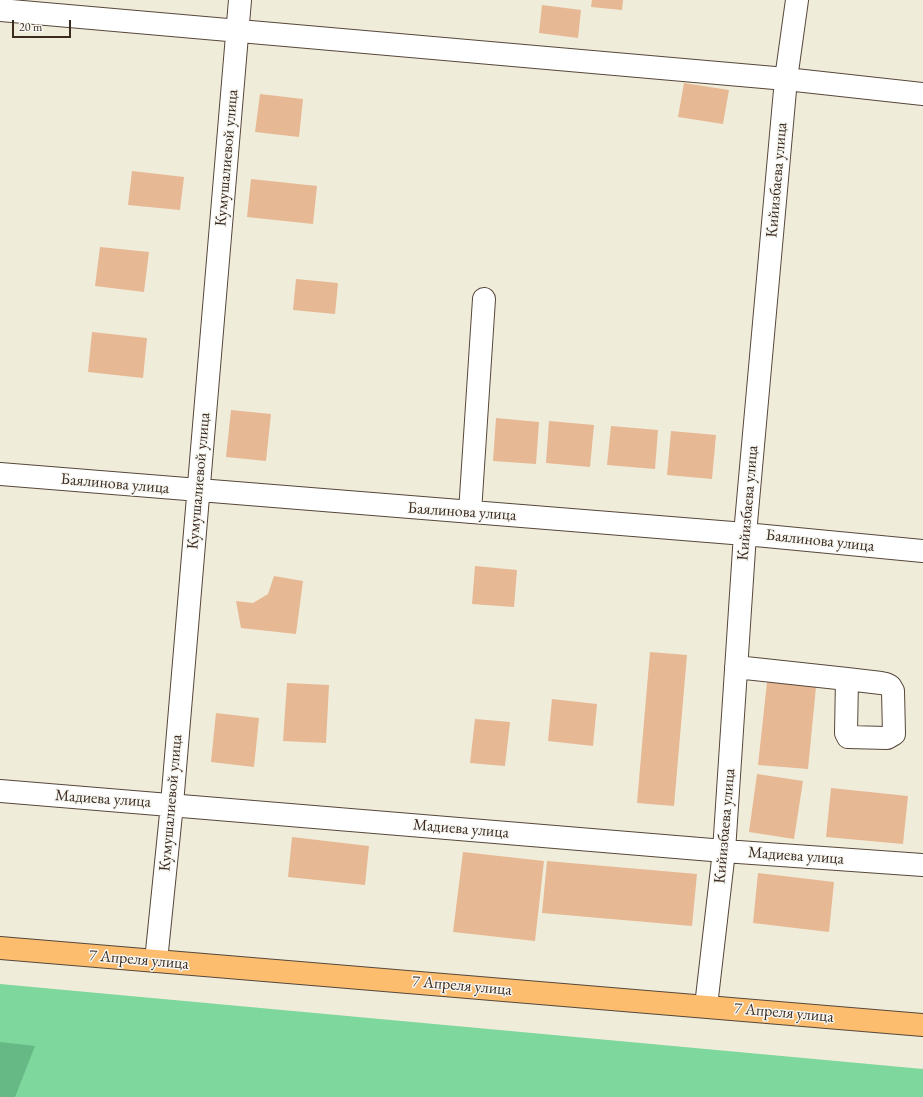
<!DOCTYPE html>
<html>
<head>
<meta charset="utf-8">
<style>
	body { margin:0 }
	#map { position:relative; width:923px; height:1097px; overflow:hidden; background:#f0ecda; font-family:"EB Garamond",serif }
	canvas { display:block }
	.scale { position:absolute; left:12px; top:20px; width:59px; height:18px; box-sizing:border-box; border:2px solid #3b2a1e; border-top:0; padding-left:5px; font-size:12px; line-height:14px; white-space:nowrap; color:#3b2a1e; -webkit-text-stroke:3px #f6f6f2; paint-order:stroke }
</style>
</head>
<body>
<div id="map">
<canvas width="923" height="1097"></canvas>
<div class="scale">20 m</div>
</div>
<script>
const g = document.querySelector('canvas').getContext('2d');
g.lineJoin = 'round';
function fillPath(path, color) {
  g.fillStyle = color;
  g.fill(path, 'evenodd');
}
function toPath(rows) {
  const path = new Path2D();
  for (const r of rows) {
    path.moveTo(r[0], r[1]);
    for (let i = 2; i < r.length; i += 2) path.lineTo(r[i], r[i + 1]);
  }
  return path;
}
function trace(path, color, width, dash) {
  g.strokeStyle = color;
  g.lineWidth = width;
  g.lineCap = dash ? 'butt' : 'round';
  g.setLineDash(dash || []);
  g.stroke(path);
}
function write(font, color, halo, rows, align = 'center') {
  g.font = font + ' "EB Garamond",serif';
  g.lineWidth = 3;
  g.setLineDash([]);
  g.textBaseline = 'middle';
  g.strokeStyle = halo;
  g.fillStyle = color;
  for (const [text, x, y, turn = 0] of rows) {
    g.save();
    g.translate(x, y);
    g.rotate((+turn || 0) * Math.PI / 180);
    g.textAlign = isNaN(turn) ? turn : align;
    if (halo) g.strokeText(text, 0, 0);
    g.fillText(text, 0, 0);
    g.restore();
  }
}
fillPath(toPath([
	[0,984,923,1069,923,1097,0,1097]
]), '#7ed79c');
fillPath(toPath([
	[0,1042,35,1046,15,1097,0,1097]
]), '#66b884');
fillPath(toPath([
	[592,0,623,0,622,10,591,7],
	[542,5,581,10,578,38,539,33],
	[684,83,729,90,723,124,678,117],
	[260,94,303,99,299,137,255,132],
	[132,171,184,177,180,210,128,205],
	[251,179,317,186,313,224,247,217],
	[100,247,149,252,144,292,95,286],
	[296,279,338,283,335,314,293,310],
	[92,332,147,338,143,378,88,372],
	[231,410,271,414,266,461,226,457],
	[496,418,539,422,536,464,493,461],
	[549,421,594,425,590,467,546,463],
	[611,426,658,430,655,469,607,465],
	[671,431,716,435,712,479,667,475],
	[475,566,517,570,514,607,472,604],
	[274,576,303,581,296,634,241,628,236,601,253,603,268,594],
	[650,652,687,655,674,806,637,803],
	[767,682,816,687,808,769,758,765],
	[287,683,329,685,326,743,283,741],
	[552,699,597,704,593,746,548,741],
	[216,713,259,718,254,767,211,762],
	[475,719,510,722,505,766,470,763],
	[757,774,803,781,794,839,749,832],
	[831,788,908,796,903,844,826,837],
	[292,837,369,846,365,885,288,877],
	[463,852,544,861,535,941,453,932],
	[547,861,697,874,692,926,542,913],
	[758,873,834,882,829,932,753,923]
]), '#e7b894');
const minor = toPath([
	[0,10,786,79,923,94],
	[0,474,745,534,923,551],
	[470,512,484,299],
	[736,667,847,679,881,683,886,684,890,686,893,691,894,734,887,738,848,737,846,733,847,679],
	[0,791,724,851,923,865],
	[156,961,172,804,240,0],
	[706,1006,724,851,745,534,786,79,797,0]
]);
const major = toPath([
	[0,948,923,1025]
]);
trace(minor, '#56473a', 24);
trace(major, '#56473a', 24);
trace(minor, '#fff', 22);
trace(major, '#fcbd6f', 22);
write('16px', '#3b2a1e', '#f6f6f2', [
	["Кумушалиевой улица",227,158,-85],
	["Кийизбаева улица",777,180,-85],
	["Кумушалиевой улица",199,481,-85],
	["Баялинова улица",115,484,5],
	["Кийизбаева улица",748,503,-85],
	["Баялинова улица",462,512,4],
	["Баялинова улица",820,541,6],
	["Мадиева улица",103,799,4],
	["Кумушалиевой улица",171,803,-85],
	["Кийизбаева улица",725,826,-85],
	["Мадиева улица",461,829,5],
	["Мадиева улица",796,856,4],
	["7 Апреля улица",139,960,5],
	["7 Апреля улица",462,986,5],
	["7 Апреля улица",784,1013,5]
]);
</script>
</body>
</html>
